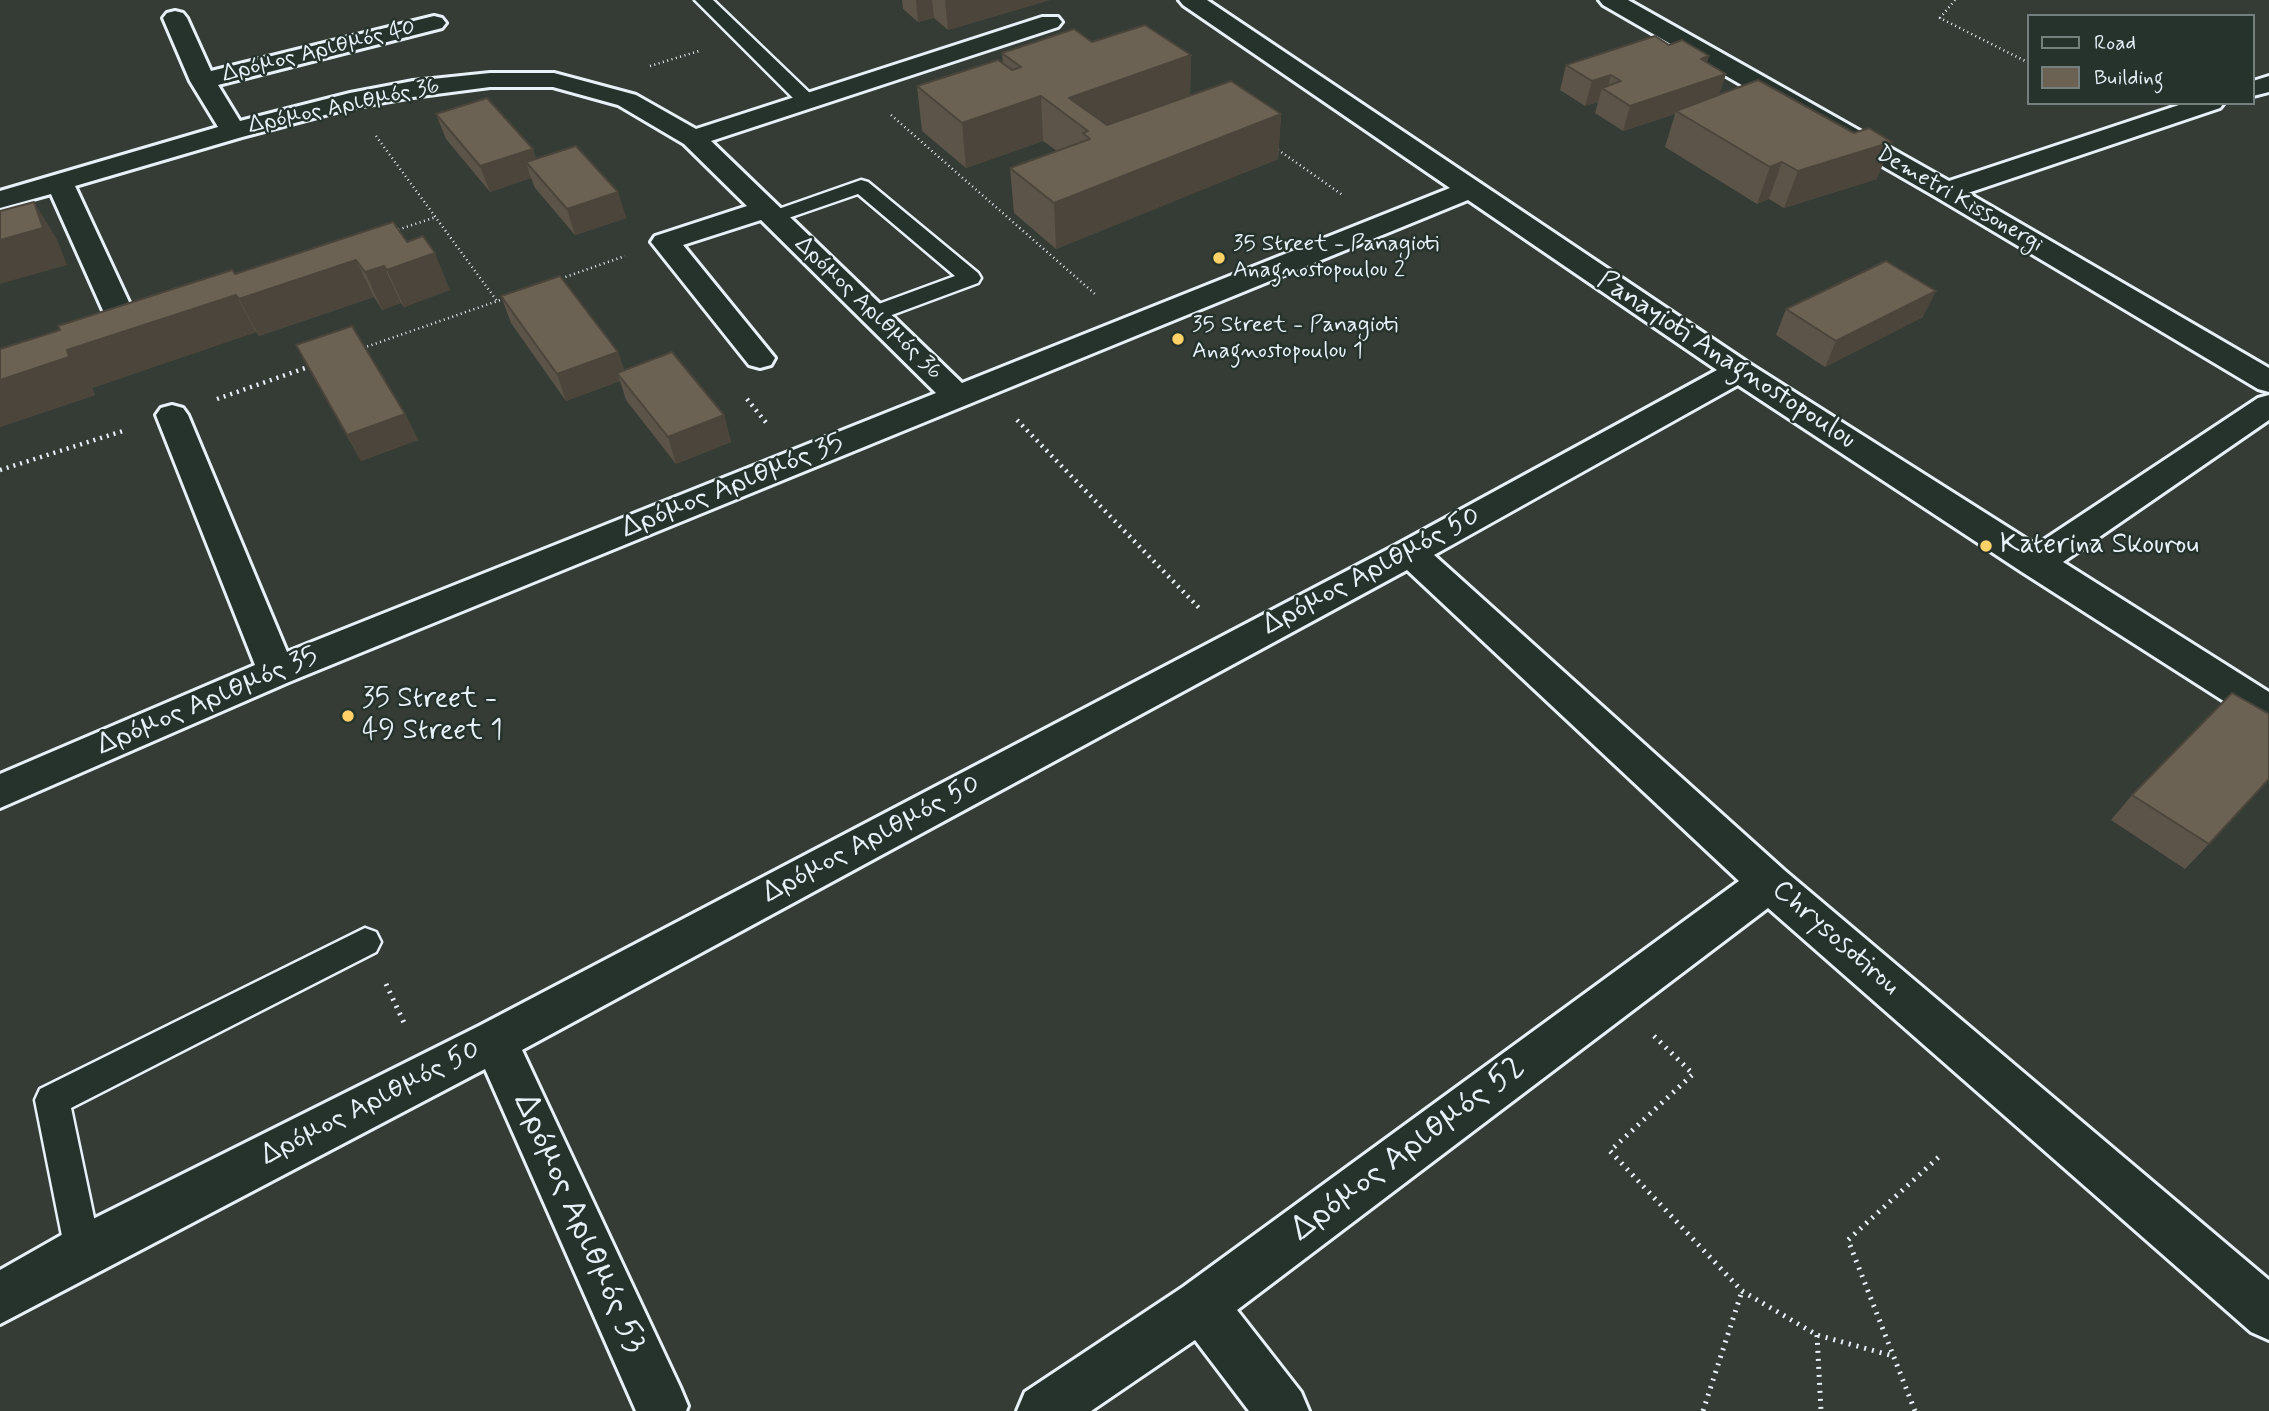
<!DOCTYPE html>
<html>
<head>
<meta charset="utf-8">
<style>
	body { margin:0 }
	#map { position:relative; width:2269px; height:1411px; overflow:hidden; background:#343c35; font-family:Mynerve,sans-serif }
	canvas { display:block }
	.legend { position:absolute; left:2027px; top:14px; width:228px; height:91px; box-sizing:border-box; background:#26332d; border:2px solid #747f7e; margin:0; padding:9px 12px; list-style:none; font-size:21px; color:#e8f1f8 }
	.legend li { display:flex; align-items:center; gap:14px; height:35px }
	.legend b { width:35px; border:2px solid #747f7e }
</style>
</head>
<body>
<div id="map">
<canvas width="2269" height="1411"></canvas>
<ul class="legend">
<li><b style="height:9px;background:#26332d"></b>Road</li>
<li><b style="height:19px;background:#6b6254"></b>Building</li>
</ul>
</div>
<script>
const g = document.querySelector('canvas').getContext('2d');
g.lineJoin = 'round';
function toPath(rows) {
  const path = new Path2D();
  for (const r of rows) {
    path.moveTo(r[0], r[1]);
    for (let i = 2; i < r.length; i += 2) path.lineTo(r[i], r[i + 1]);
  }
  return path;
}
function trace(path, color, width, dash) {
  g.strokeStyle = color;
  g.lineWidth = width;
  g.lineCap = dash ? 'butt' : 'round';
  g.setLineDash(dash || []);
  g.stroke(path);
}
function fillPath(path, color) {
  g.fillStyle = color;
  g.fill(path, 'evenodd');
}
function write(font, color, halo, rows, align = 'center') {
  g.font = font + ' Mynerve,sans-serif';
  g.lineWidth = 5;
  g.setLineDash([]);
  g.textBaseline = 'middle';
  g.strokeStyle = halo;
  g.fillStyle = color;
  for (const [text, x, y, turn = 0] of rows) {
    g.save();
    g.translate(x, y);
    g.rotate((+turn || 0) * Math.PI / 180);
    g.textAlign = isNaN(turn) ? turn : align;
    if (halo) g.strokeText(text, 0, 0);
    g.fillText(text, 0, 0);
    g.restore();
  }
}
const service = toPath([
	[695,0,713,0,814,97,816,101,814,105,800,105,695,0],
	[861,180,868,182,978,273,981,278,978,283,881,319,865,319,862,314,865,309,955,276,858,194,774,223,767,221,764,217,767,213,861,180],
	[365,928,376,932,381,942,376,952,71,1108,101,1251,96,1264,83,1269,70,1264,65,1251,35,1100,40,1089,365,928]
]);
const minor = toPath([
	[1179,0,1207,0,1750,364,2036,545,2258,398,2269,395,2269,420,2063,562,2269,692,2269,726,2255,721,2022,572,1738,385,1434,555,1784,870,2269,1280,2269,1340,2251,1332,1768,908,1237,1310,1301,1392,1309,1411,1249,1411,1195,1340,1091,1411,1017,1411,1025,1392,1183,1287,1739,881,1407,570,522,1050,680,1387,688,1406,686,1411,636,1411,485,1069,0,1324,0,1270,65,1233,479,1026,1398,544,1717,370,1468,200,289,682,0,808,0,774,255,665,156,415,161,408,172,405,183,408,188,415,287,652,936,393,761,220,683,245,775,358,771,365,760,368,749,365,651,242,655,236,747,206,684,144,618,105,553,87,490,87,413,97,351,108,242,137,75,186,135,315,131,321,120,324,109,321,105,315,51,194,0,208,0,191,218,127,190,81,163,18,167,13,175,11,183,13,187,18,211,71,434,16,442,18,446,23,442,28,218,85,240,121,350,93,413,81,490,73,554,73,636,95,696,129,1042,17,1058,17,1062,22,1058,27,711,141,962,383,1450,188,1183,5,1179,0],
	[1599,0,1628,0,1949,181,2185,103,2224,103,2220,108,1968,193,2269,368,2269,392,2258,389,1936,197,1603,5,1599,0],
	[2269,76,2269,92,2253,96,2253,81,2269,76]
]);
trace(service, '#e8f1f8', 5);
trace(minor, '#e8f1f8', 6);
trace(toPath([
	[1955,0,1940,18,2029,63],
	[650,66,699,51],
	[891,115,1095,294],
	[376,136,497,301],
	[1274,147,1344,196],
	[394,231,436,217],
	[557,280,625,256],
	[363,348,506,298]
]), '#e8f1f8', 2.5, [1, 3.5]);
trace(toPath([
	[362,348,368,346],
	[217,399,311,366],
	[747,399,768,425],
	[1017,420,1201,610],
	[0,470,126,430]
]), '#e8f1f8', 4.5, [2, 5]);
trace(toPath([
	[386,984,406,1027],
	[1654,1036,1693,1074,1610,1151,1742,1291,1817,1335,1893,1356],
	[1817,1335,1821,1411],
	[1703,1411,1742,1291],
	[1915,1411,1848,1240,1942,1154]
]), '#e8f1f8', 5, [2, 6]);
fillPath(service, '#26332d');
fillPath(minor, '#26332d');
fillPath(toPath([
	[902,0,1050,0,948,30,934,18,918,22,903,9],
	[1092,42,1191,55,1190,96,1281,114,1278,159,1056,249,1014,213,1010,168,1057,151,1043,141,966,168,922,131,917,86,1003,63,1002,53],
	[1669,45,1707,62,1719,95,1877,179,1784,208,1769,199,1757,204,1665,147,1675,114,1623,131,1595,113,1598,102,1585,106,1560,90,1566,65],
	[436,114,533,149,536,159,618,192,626,218,575,235,535,188,531,178,490,192,446,139],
	[407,242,450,290,404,307,401,303,382,310,374,297,259,336,256,332,92,388,95,395,0,427,0,349,235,274],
	[501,296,618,352,624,370,724,415,731,442,676,464,626,400,620,381,566,401,511,323],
	[1786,309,1923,317,1825,367,1776,335],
	[296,345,405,414,418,440,361,461],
	[2132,795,2209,844,2185,869,2111,820]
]), '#5c5448');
fillPath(toPath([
	[916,0,932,0,934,18,918,22],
	[945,0,1050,0,948,30],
	[1191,55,1190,100,1088,131,1069,98],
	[1709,56,1702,81,1701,59],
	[1726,74,1718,99,1676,111,1675,114,1623,131,1630,106],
	[1611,75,1607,91,1602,88,1598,102,1585,106,1592,81],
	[1041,96,1043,141,966,168,962,123],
	[1281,114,1278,159,1056,249,1054,203],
	[1892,142,1877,179,1784,208,1798,171],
	[533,149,541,174,526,162,531,178,490,192,480,166],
	[1782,162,1769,199,1757,204,1770,167],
	[618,192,626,218,575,235,567,209],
	[34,202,57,239,67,265,0,284,0,240],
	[435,253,450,290,404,307,387,270],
	[356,260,374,297,259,336,239,299],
	[384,266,401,303,382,310,365,272],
	[1936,291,1923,317,1825,367,1836,341],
	[236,295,256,332,92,388,95,395,0,427,0,380,67,350],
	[618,352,627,378,617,373,620,381,566,401,557,374],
	[405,414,418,440,361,461,347,435],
	[724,415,731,442,676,464,668,437]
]), '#4b453b');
const building = toPath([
	[1145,25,1191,55,1069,98,1107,125,1231,81,1281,114,1054,203,1010,168,1090,139,1083,133,1088,131,1041,96,962,123,917,86,998,60,1012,70,1021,67,1002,53,1074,29,1092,42,1145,25],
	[1655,36,1669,45,1682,40,1709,56,1701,59,1726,74,1630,106,1602,88,1621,81,1611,75,1592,81,1566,65,1655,36],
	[1758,80,1854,133,1869,128,1892,142,1798,171,1782,162,1770,167,1676,111,1758,80],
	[487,98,533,149,480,166,436,114,487,98],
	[576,146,618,192,567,209,526,162,576,146],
	[34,202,43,228,0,240,0,211,34,202],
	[393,222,407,242,423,236,435,253,387,270,384,266,365,272,356,260,239,299,236,295,67,350,69,357,0,380,0,349,60,330,58,326,232,270,235,274,393,222],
	[1886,261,1936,291,1836,341,1786,309,1886,261],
	[560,276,618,352,557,374,501,296,560,276],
	[352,326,405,414,347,435,296,345,352,326],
	[672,352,724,415,668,437,617,373,672,352],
	[2232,693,2269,714,2269,779,2209,844,2132,795,2232,693]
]);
fillPath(building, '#6b6254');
trace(building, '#4b453b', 2);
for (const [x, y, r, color] of [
	[1219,258,7,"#ffd166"],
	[1178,339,7,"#ffd166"],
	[1986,546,7,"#ffd166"],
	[348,716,7,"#ffd166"]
]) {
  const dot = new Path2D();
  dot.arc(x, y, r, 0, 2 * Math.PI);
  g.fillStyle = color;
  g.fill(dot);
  trace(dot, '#26332d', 2.5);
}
write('23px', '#e8f1f8', '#26332d', [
	["Δρόμος Αριθμός 40",319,52,-14],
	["Δρόμος Αριθμός 36",344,107,-12],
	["Demetri Kissonergi",1959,200,30],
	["Δρόμος Αριθμός 36",868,309,44]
]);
write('23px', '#e8f1f8', '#26332d', [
	["35 Street - Panagioti",1233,245],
	["Anagnostopoulou 2",1233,271],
	["35 Street - Panagioti",1192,326],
	["Anagnostopoulou 1",1192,352]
], 'left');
write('28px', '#e8f1f8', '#26332d', [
	["Panayioti Anagnostopoulou",1726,361,33],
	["Δρόμος Αριθμός 35",733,487,-22],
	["Δρόμος Αριθμός 50",1372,572,-28],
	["Δρόμος Αριθμός 35",208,702,-23],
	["Δρόμος Αριθμός 50",872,840,-28],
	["Chrysosotirou",1835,939,41],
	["Δρόμος Αριθμός 50",371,1104,-27]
]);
write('28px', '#e8f1f8', '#26332d', [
	["Katerina Skourou",2000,546],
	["35 Street -",362,700],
	["49 Street 1",362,732]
], 'left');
write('33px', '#e8f1f8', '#26332d', [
	["Δρόμος Αριθμός 52",1409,1150,-37],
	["Δρόμος Αριθμός 53",578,1224,66]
]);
</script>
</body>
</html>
